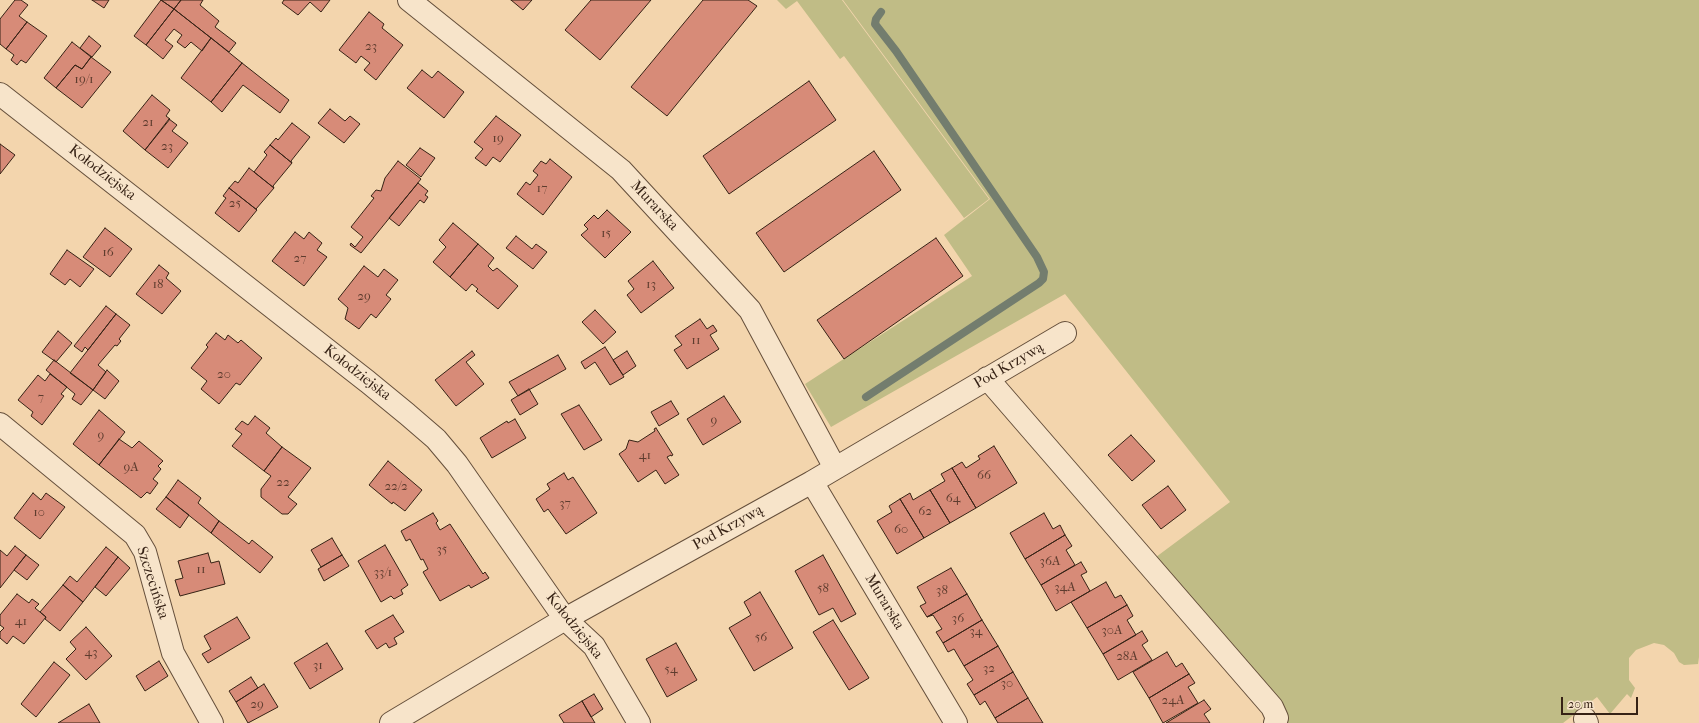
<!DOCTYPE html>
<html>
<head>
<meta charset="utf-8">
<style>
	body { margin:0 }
	#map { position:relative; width:1699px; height:723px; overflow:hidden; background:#f3d5ad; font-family:"IM FELL French Canon",serif }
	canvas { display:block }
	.scale { position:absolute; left:1561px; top:697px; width:77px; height:18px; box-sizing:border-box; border:2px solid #362215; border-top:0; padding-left:5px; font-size:12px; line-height:14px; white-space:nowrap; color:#362215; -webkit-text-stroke:3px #f7e4ca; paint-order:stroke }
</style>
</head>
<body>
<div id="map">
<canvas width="1699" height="723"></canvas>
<div class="scale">20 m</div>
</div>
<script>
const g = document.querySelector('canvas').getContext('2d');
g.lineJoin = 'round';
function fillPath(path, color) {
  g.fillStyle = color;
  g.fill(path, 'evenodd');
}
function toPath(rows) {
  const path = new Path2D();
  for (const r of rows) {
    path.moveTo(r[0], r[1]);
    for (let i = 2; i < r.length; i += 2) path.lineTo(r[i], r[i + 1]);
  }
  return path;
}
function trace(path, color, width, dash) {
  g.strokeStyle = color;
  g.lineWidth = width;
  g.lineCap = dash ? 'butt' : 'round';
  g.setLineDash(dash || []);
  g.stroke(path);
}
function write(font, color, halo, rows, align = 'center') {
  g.font = font + ' "IM FELL French Canon",serif';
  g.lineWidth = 3;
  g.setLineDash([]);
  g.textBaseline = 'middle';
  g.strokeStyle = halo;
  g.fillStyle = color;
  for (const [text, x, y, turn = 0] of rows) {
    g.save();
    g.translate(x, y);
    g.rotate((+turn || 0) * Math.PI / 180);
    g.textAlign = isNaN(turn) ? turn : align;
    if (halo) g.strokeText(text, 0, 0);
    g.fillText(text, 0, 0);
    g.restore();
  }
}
fillPath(toPath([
	[777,0,842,0,989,199,964,218,844,56,840,59,797,1,786,9],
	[843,0,1699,0,1699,657,1698,664,1684,665,1679,662,1674,653,1664,645,1654,643,1636,650,1629,658,1629,680,1635,688,1631,698,1627,694,1610,714,1597,697,1563,723,1280,723,1156,557,1230,502,1065,294,831,427,805,384,972,276,944,235,990,199]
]), '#c0bc86');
trace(toPath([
	[866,397,1039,283,1043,279,1044,272,1037,257,896,51,875,24,876,19,881,12]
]), '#737d6e', 8);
const building = toPath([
	[15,0,21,0,28,5,19,16,27,22,6,49,0,44,0,19,15,0],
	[92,0,109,0,104,8,92,0],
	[161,0,174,9,146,45,134,36,161,0],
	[161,0,181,0,174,9,161,0],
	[181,0,203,0,200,5,219,21,215,27,236,43,229,52,174,9,181,0],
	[284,0,330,0,321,12,310,2,298,15,282,3,284,0],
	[511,0,532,0,523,10,511,0],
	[591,0,651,0,600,60,565,30,591,0],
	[703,0,748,0,757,6,667,116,631,87,703,0],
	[174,9,211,38,202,51,191,42,185,48,177,42,182,35,174,29,165,40,173,46,163,59,146,45,174,9],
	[369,12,384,24,382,28,403,45,376,80,364,70,370,63,361,56,356,63,339,50,369,12],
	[27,22,47,36,26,63,21,60,17,65,11,60,14,55,6,49,27,22],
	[89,36,101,46,92,57,80,48,89,36],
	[211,38,242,63,211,102,181,78,211,38],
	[72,42,91,57,82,69,75,65,56,88,44,78,72,42],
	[91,57,111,72,82,108,56,88,75,65,82,69,91,57],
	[242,63,289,100,280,113,243,85,222,112,211,102,242,63],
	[422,70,432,78,438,71,464,92,444,118,407,88,422,70],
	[809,81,836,120,729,194,703,156,809,81],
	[152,95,170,110,166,116,170,119,145,150,123,131,152,95],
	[330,109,345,121,350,116,360,124,344,143,318,123,330,109],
	[496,116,521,135,500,162,493,157,486,166,475,158,483,149,474,142,496,116],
	[169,119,177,125,172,131,188,143,168,168,145,150,169,119],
	[292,123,310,137,291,161,292,163,270,145,276,138,278,140,292,123],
	[0,144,15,155,0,174,0,144],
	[270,145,292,163,273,186,274,188,254,172,267,155,264,152,270,145],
	[420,148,435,158,421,177,406,165,420,148],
	[874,151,901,190,784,272,756,233,874,151],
	[550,159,572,177,543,215,517,194,526,182,530,185,538,175,533,171,541,161,546,164,550,159],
	[398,161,421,179,361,253,350,245,351,243,355,247,363,237,351,227,374,198,371,196,376,190,381,191,385,178,398,161],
	[249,168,274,188,256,209,257,210,229,188,235,181,238,183,249,168],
	[418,183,428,191,425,195,428,197,424,203,420,200,399,226,389,218,418,183],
	[229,188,257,210,239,232,215,213,226,198,223,196,229,188],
	[607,210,631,232,605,258,581,235,588,229,584,225,594,215,598,219,607,210],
	[453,223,478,244,450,277,433,262,446,247,439,240,453,223],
	[105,228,132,249,110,277,83,257,105,228],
	[295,232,304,239,309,232,322,243,317,250,327,257,304,286,272,261,295,232],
	[516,236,532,249,536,244,547,252,533,269,506,248,516,236],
	[936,238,963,276,844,359,817,320,936,238],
	[478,244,494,258,488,266,493,271,497,268,518,286,498,309,476,291,478,289,472,284,466,291,450,277,478,244],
	[67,250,94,269,80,287,70,279,65,285,50,274,67,250],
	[653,261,674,288,641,313,627,295,634,289,628,281,653,261],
	[159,265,169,273,166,278,181,291,162,314,136,294,159,265],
	[364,266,378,277,384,269,398,280,386,295,391,299,376,318,371,314,359,329,345,319,348,308,338,299,364,266],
	[106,306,116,314,88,350,85,347,82,352,74,346,106,306],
	[595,310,616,332,603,344,582,322,595,310],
	[116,314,130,325,119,339,121,341,117,346,115,345,98,365,106,372,93,390,70,373,116,314],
	[700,319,707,329,713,325,717,331,710,335,719,349,687,369,674,350,682,345,675,336,700,319],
	[58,331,72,343,56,362,42,352,58,331],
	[216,333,225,340,228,335,238,343,241,340,262,358,240,385,236,383,219,404,201,389,207,381,191,368,208,347,206,345,216,333],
	[605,347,624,377,610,385,595,362,585,369,581,362,605,347],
	[472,351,475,355,466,362,484,384,456,406,435,380,472,351],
	[627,351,636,366,623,375,613,360,627,351],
	[558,355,566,369,518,396,509,382,558,355],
	[54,360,93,390,81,405,72,399,75,394,46,370,54,360],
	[107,370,119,381,105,399,93,390,107,370],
	[50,374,67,387,61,394,64,396,42,425,31,416,33,412,18,400,38,375,45,381,50,374],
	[529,389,538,404,520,415,511,400,529,389],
	[724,396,741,422,703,445,687,419,724,396],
	[671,401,679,414,659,426,651,412,671,401],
	[579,405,602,440,584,450,561,414,579,405],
	[99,410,125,432,99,465,73,444,99,410],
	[255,416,270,428,266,433,282,447,264,471,232,446,242,434,235,429,242,421,248,425,255,416],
	[515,419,526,438,492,458,480,438,507,421,508,423,515,419],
	[656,428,673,455,671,456,671,455,667,457,679,475,665,484,656,470,638,482,619,454,626,449,629,440,638,442,655,431,654,429,656,428],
	[1131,435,1155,461,1132,481,1108,455,1131,435],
	[119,439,132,448,139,441,163,461,158,466,161,469,153,479,158,483,150,494,147,492,141,498,99,465,119,439],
	[994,446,1017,483,976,508,952,468,962,462,966,468,980,459,978,456,994,446],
	[282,447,311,468,288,497,297,504,288,514,282,514,261,497,261,489,271,476,264,471,282,447],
	[388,461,422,490,405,511,393,502,392,504,369,485,388,461],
	[952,468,976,508,950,523,930,490,945,481,941,474,952,468],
	[564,473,568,480,573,477,597,513,566,534,548,509,544,512,536,499,550,489,547,484,564,473],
	[178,480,201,498,198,503,219,521,211,533,166,497,178,480],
	[1168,486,1186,510,1161,529,1142,505,1168,486],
	[930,490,950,523,924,538,900,499,910,493,913,500,930,490],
	[33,493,41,500,46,493,65,507,40,539,14,518,33,493],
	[166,497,189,515,180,528,156,509,166,497],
	[900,499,924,538,897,554,877,521,892,512,889,506,900,499],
	[433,513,438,521,436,523,440,530,450,524,483,574,485,572,489,578,471,588,469,585,440,601,423,572,428,569,423,559,421,560,410,539,406,541,401,531,433,513],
	[1044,513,1053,529,1060,525,1065,535,1025,559,1010,533,1044,513],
	[219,521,249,544,252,540,273,557,260,573,211,533,219,521],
	[1065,535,1072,546,1066,550,1075,565,1041,585,1025,559,1065,535],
	[332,538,342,555,321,567,311,550,332,538],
	[385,545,408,585,401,590,403,594,394,599,391,596,381,602,358,561,385,545],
	[15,546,26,555,0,588,0,550,7,556,15,546],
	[106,547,118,557,83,602,63,585,70,576,77,582,106,547],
	[208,553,211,563,219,561,225,584,180,596,175,580,183,578,178,561,208,553],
	[26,555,39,565,27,580,14,570,26,555],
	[342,555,349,566,324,581,318,569,342,555],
	[823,555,856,614,841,622,833,608,819,615,795,571,823,555],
	[118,557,130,568,106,596,95,587,118,557],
	[1081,562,1087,572,1081,575,1090,591,1056,611,1041,585,1081,562],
	[951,568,967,594,927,617,920,606,926,603,917,587,951,568],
	[1106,582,1115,598,1121,595,1127,605,1087,628,1071,602,1106,582],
	[63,585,83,602,60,631,45,619,46,617,40,612,63,585],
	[760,592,793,648,754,671,729,628,751,615,744,602,760,592],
	[17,594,29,603,32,599,39,604,35,608,46,617,24,644,13,636,7,644,0,638,0,632,4,628,0,625,0,615,17,594],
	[967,594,982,620,943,643,936,632,942,629,933,615,927,617,967,594],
	[1127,605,1133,616,1127,620,1136,635,1103,654,1087,628,1127,605],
	[393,615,404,632,394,638,397,644,389,648,386,643,377,649,365,631,393,615],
	[237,617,250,638,208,663,202,654,211,649,204,636,237,617],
	[833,620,869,678,849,690,813,632,833,620],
	[982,620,998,646,964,666,954,649,948,652,943,643,982,620],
	[86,627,112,656,86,680,66,659,76,649,70,642,86,627],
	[1142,631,1148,641,1142,645,1152,660,1118,680,1103,654,1142,631],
	[327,643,343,669,310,689,294,663,327,643],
	[676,643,697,680,667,697,646,659,676,643],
	[998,646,1013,672,974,695,967,684,973,680,964,666,998,646],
	[1167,652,1176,667,1182,663,1189,674,1149,698,1133,672,1167,652],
	[159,661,168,676,145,691,136,676,159,661],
	[54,662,70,675,36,717,21,704,54,662],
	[1013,672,1028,698,995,718,985,701,980,705,974,695,1013,672],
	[1189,674,1195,683,1188,687,1198,703,1163,723,1149,698,1189,674],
	[251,677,258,688,236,702,229,691,251,677],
	[264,684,278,707,248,723,236,702,264,684],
	[594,694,603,709,591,717,582,701,594,694],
	[1028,698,1043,723,998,723,995,718,1028,698],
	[1204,700,1211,709,1204,714,1210,723,1166,723,1204,700],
	[582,701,595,723,564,723,559,715,582,701],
	[89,704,100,723,58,723,89,704]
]);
fillPath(building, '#d78b78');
trace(building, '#362215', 1);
const minor = toPath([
	[409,0,621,170,750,310,835,468],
	[0,94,368,382,407,414,436,439,457,464,565,619,594,646,639,723],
	[987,378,1272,707,1277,718,1275,723],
	[0,424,135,535,145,552,173,653,212,723],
	[812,482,956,723],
	[1585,719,1587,723],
	[391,723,565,619,812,482,1065,333]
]);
trace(minor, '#654f3b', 24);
trace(minor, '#f7e4ca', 22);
write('13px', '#5e3c2e', null, [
	["23",371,47],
	["19/1",84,80],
	["21",148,123],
	["19",498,139],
	["23",167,147],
	["17",542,189],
	["25",235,204],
	["15",606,234],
	["16",108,253],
	["27",300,259],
	["18",158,285],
	["13",651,285],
	["29",364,297],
	["11",696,341],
	["20",224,375],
	["7",41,398],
	["9",714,421],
	["9",101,436],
	["41",645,456],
	["9A",131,468],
	["66",984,476],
	["22",283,483],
	["22/2",396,487],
	["64",953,499],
	["37",565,504],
	["62",925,512],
	["10",39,513],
	["60",901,530],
	["35",442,550],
	["36A",1050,562],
	["11",201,570],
	["33/1",383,573],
	["34A",1065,588],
	["58",823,589],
	["38",942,591],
	["36",958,619],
	["41",21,622],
	["30A",1112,631],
	["34",976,632],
	["56",761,638],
	["43",91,653],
	["28A",1127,657],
	["31",318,666],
	["32",989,669],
	["54",671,670],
	["30",1007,684],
	["24A",1173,701],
	["29",257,705]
]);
write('15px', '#362215', '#f7e4ca', [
	["Kołodziejska",102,173,38],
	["Murarska",654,206,47],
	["Pod Krzywą",1009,366,-30],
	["Kołodziejska",357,373,38],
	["Pod Krzywą",728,528,-29],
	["Szczecińska",152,583,72],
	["Murarska",884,602,59],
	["Kołodziejska",574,626,51]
]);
</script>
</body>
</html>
